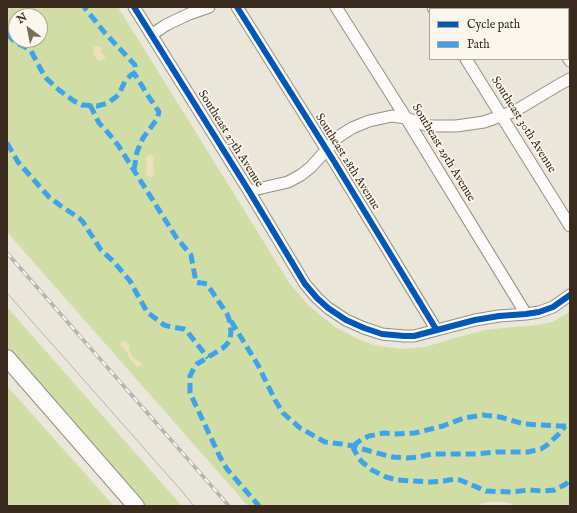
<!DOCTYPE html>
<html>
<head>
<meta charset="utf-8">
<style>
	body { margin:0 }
	#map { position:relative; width:577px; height:513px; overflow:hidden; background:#eae6d9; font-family:"IM FELL English",serif }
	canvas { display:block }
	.frame { position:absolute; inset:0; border:8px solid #3b2a1e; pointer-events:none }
	.legend { position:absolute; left:429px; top:8px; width:140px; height:52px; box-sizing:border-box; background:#fbf7ec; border:1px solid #aea59a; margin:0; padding:5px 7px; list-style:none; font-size:12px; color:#3b2a1e }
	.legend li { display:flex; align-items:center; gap:8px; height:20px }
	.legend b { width:20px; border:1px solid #aea59a }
	.north { position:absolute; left:8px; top:8px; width:40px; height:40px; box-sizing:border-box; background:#fbf7ec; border:1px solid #aea59a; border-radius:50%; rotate:328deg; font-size:11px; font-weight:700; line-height:16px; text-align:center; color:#3b2a1e }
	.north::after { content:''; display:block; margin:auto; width:14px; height:18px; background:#786c5f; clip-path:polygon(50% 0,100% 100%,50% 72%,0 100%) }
</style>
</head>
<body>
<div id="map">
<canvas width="577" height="513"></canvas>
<div class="frame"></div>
<ul class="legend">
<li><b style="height:5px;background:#0057b8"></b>Cycle path</li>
<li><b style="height:5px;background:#3fa3ea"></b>Path</li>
</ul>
<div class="north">N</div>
</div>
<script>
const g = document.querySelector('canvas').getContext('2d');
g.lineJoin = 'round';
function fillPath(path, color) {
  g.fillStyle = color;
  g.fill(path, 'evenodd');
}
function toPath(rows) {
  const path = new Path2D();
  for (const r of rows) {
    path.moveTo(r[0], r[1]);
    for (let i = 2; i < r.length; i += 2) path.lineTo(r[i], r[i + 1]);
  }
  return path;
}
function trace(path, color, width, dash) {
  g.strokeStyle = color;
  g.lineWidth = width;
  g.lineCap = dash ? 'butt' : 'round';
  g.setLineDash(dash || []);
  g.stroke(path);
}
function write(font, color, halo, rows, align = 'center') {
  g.font = font + ' "IM FELL English",serif';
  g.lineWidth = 3.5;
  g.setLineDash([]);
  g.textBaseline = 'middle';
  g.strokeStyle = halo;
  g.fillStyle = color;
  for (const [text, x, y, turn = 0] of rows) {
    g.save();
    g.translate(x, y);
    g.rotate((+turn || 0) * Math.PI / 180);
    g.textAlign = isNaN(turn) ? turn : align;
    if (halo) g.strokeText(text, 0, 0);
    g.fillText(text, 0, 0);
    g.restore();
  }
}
fillPath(toPath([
	[7,7,118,7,290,284,308,305,335,327,356,338,371,344,386,347,403,349,425,347,462,336,485,330,503,328,537,325,552,322,570,312,570,506,519,506,504,502,493,502,483,503,475,506,248,506,7,232],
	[16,16,40,16,40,40,16,40],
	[7,307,182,506,145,506,7,350],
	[7,386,114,506,7,506]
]), '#d0dea6');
fillPath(toPath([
	[96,46,101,47,102,50,101,53,105,56,105,58,103,60,99,61,94,56,93,49,94,47],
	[150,155,153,156,154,158,153,164,155,173,152,177,148,177,146,175,146,173,147,164,146,160,147,157],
	[124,341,127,342,129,344,129,349,132,357,135,359,140,362,142,364,140,366,138,367,136,366,130,359,127,352,121,346,121,342]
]), '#ecdfb9');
const minor = toPath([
	[134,7,249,191,305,284,317,298,328,308,346,320,364,328,382,334,404,336,414,336,475,320,499,316,526,314,539,312,553,307,570,295],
	[237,7,335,163,436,329],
	[336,7,406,118,526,314],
	[433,7,434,9],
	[536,7,537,9],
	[151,35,166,25,189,14,209,7],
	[568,58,570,61],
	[466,59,570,226],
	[249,191,288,182,301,175,311,167,338,137,352,128,369,121,392,116,406,118,428,126,456,126,484,122,515,111,562,83,570,79]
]);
const highway = toPath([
	[7,358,136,506]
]);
trace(minor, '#948f86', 13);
trace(highway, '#948f86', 18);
trace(minor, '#fcfbf9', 11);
trace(highway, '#fcfbf9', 16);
trace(toPath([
	[7,293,180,489,194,506]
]), '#b6b4b0', 1);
const rail = toPath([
	[7,253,229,506]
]);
trace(rail, '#b6b4b0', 3.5);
trace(rail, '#fbf7ec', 2, [6]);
trace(toPath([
	[7,34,12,39,18,44,25,47,31,51,41,70,47,79,59,90,74,101,82,105,97,106,108,103,116,97,120,92,125,81,131,75,136,72,135,65,105,33,84,7],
	[90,105,99,123,105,129,118,145,176,237,191,255,196,282,200,283,202,283,207,284,227,314,229,319,231,331,230,340,227,344,223,348,197,364,194,368,190,376,190,393,220,457,227,469,259,506],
	[7,143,18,162,49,197,61,206,79,218,83,222,101,250,114,262,130,281,147,312,164,325,172,327,184,329,186,330,208,358],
	[134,170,137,152,143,138,157,119,159,112,147,94,134,73],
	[231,321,258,365,275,400,283,413,300,428,325,442,342,444,353,446,373,452,393,457,407,458,418,457,432,454,476,454,496,452,528,452,541,449,547,445,560,433,565,426],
	[352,446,358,457,362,462,372,470,386,477,397,480,430,482,444,481,454,479,460,480,486,491,511,492,529,490,542,491,555,490,566,484,570,479],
	[353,446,362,439,369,436,384,433,394,434,415,433,443,426,464,418,483,415,500,417,524,424,559,426,568,426]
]), '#3fa3ea', 5, [10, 5]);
trace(toPath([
	[134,7,249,191,305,284,317,298,328,308,346,320,364,328,382,334,404,336,414,336,475,320,499,316,526,314,539,312,553,307,570,295],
	[237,7,335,163,436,329]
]), '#0057b8', 6);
write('12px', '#3b2a1e', '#fbf7ec', [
	["Southeast 30th Avenue",523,125,58],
	["Southeast 27th Avenue",230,139,58],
	["Southeast 29th Avenue",443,153,59],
	["Southeast 28th Avenue",347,162,58]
]);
</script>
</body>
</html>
